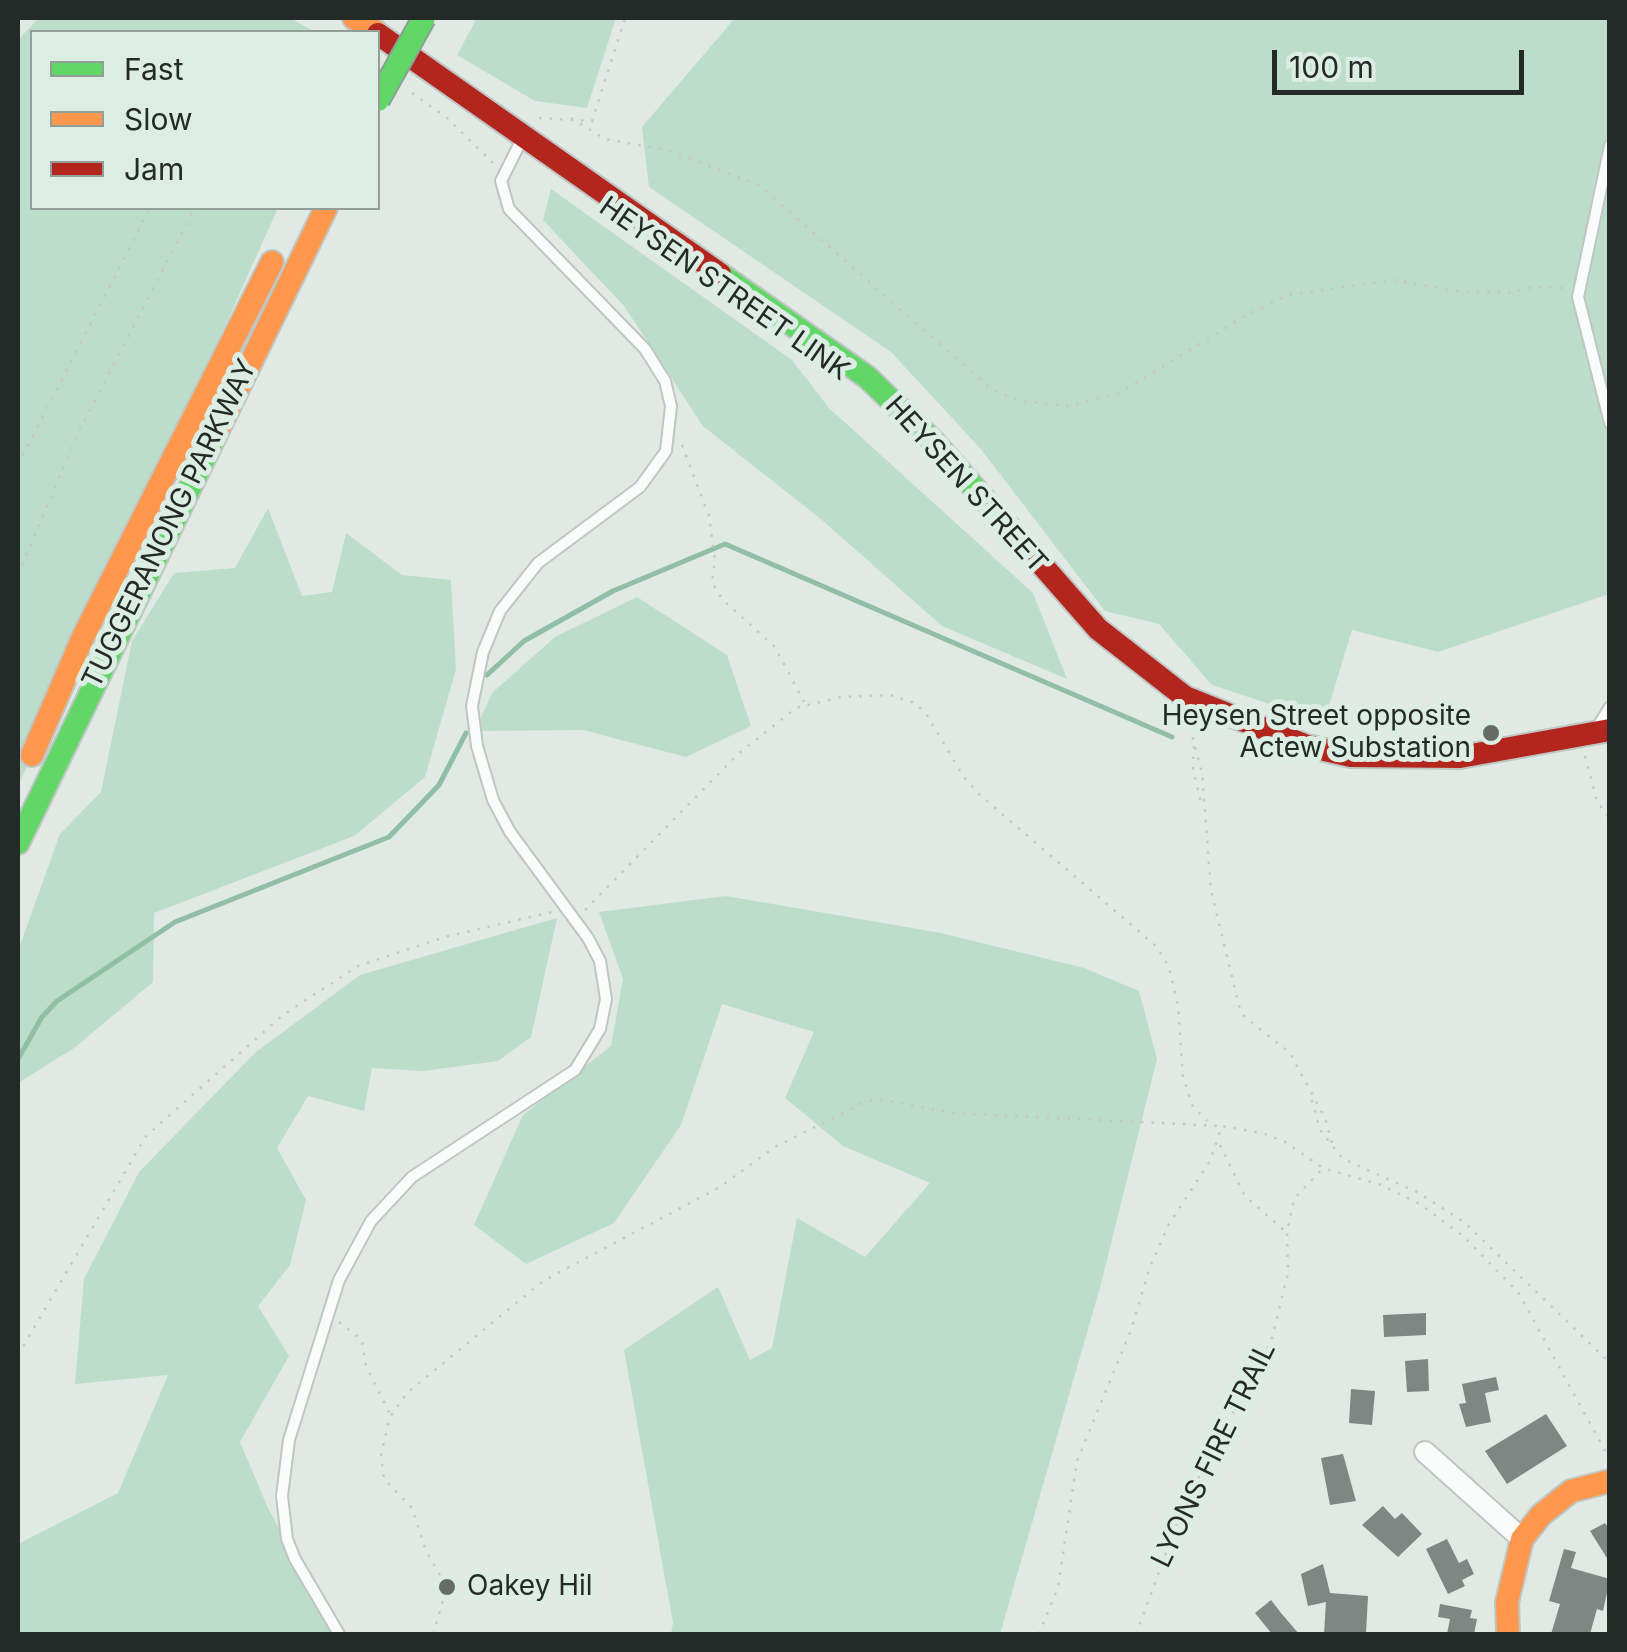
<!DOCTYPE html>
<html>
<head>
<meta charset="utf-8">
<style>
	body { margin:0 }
	#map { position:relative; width:1627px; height:1652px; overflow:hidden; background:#e0e9e4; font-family:Inter,sans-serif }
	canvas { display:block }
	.frame { position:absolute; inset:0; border:20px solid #242a27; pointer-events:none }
	.legend { position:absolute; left:30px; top:30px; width:350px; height:180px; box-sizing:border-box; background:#dcede3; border:2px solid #929f98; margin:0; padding:12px 18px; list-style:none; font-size:30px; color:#242a27 }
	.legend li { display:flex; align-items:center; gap:20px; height:50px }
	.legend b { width:50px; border:2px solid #929f98 }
	.scale { position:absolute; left:1272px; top:50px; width:252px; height:45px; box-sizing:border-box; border:5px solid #242a27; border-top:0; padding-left:12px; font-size:30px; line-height:35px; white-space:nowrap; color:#242a27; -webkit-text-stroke:8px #dcede3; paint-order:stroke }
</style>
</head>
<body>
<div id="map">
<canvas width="1627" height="1652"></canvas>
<div class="frame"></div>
<ul class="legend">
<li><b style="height:12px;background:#63d668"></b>Fast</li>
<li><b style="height:12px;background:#ff974d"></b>Slow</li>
<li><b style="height:12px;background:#b3261e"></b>Jam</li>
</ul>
<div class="scale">100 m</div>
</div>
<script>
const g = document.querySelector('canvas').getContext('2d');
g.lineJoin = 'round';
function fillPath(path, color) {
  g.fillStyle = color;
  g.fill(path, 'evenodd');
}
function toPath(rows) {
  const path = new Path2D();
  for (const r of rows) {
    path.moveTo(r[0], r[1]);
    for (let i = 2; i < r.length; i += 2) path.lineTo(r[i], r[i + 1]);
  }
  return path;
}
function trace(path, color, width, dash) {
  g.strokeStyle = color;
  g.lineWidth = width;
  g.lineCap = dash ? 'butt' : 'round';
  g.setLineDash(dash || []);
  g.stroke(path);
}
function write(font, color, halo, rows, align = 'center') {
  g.font = font + ' Inter,sans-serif';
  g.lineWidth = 10;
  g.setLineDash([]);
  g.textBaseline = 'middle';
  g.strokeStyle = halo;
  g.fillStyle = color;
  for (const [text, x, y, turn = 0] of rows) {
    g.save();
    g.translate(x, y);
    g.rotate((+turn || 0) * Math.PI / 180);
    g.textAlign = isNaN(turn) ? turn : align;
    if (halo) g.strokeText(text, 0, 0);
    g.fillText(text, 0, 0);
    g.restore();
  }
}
fillPath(toPath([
	[39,18,290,18,315,32,32,32,32,208,278,208,18,786,18,40],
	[477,18,616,18,587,108,535,101,457,55],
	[735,18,1609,18,1609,594,1438,652,1352,630,1324,722,1212,685,1159,624,1105,611,980,448,891,352,649,187,642,127],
	[551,189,792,360,829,408,1033,593,1067,679,942,626,822,520,703,426,624,306,543,220],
	[268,508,302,596,332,592,346,533,402,575,451,580,456,669,425,777,354,836,154,913,153,982,74,1048,18,1083,18,951,60,834,101,792,132,641,174,573,235,568],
	[637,597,727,655,751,726,686,757,583,730,475,731,492,693,555,637],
	[726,896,941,933,1084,968,1139,991,1157,1059,1101,1284,1000,1634,671,1634,673,1623,624,1350,718,1287,750,1360,772,1348,797,1218,865,1257,930,1183,843,1146,785,1098,814,1032,722,1004,681,1125,614,1223,526,1264,474,1225,523,1115,611,1046,623,979,599,912],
	[557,918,531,1037,498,1061,423,1071,372,1068,364,1111,308,1096,277,1148,306,1200,290,1265,258,1306,289,1356,240,1442,268,1508,337,1634,18,1634,18,1544,118,1493,168,1375,75,1384,84,1279,139,1172,256,1052,360,975]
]), '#bdddcb');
trace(toPath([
	[487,675,524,641,613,591,725,544,1172,737],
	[18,1059,42,1017,57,1001,175,922,389,837,439,785,466,733]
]), '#91bfa6', 5);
fillPath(toPath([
	[1426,1313,1426,1335,1384,1337,1383,1315],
	[1428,1359,1429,1391,1407,1392,1405,1361],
	[1496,1377,1499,1390,1485,1393,1491,1422,1466,1427,1459,1404,1466,1403,1462,1384],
	[1351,1389,1375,1391,1372,1425,1349,1423],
	[1546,1414,1567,1446,1507,1484,1485,1451],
	[1343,1454,1356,1501,1330,1505,1321,1458],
	[1383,1506,1395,1519,1402,1513,1422,1534,1398,1557,1362,1525],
	[1605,1523,1610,1530,1610,1563,1590,1531],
	[1447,1539,1459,1563,1467,1559,1474,1574,1462,1580,1465,1586,1448,1594,1426,1549],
	[1564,1549,1576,1552,1571,1568,1610,1579,1603,1611,1597,1609,1590,1634,1551,1634,1560,1604,1549,1601],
	[1323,1564,1330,1593,1368,1596,1366,1634,1324,1634,1326,1602,1308,1606,1301,1574],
	[1271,1600,1281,1613,1299,1634,1272,1634,1255,1613],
	[1440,1604,1472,1610,1470,1618,1477,1619,1474,1634,1447,1634,1450,1619,1438,1617]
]), '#808683');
const lane = toPath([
	[1610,146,1578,297,1610,423],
	[1597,728,1610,707],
	[339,1634,295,1559,287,1539,282,1496,289,1440,339,1280,371,1221,412,1177,575,1070,600,1029,606,999,600,961,588,938,510,832,493,800,477,746,472,706,483,652,500,611,538,563,640,487,666,451,671,406,665,381,645,349,509,209,501,181,521,141]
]);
const street = toPath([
	[1425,1452,1522,1539]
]);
const fast = toPath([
	[720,274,867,377,933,441,1035,557],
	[18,843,216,434]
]);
const slow = toPath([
	[354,18,376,32],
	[216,434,326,208],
	[32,755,83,637,272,262],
	[1508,1634,1507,1602,1522,1539,1541,1515,1571,1491,1610,1481]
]);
const jam = toPath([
	[378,34,720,274],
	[1035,557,1098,629,1185,697,1307,746,1351,756,1460,757,1610,730]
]);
trace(lane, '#bfc6c2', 14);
trace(street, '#bfc6c2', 24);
trace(fast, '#bfc6c2', 26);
trace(slow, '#bfc6c2', 26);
trace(jam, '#bfc6c2', 26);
trace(toPath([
	[412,93,447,118,493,163],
	[539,118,592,121,625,18],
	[571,118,605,139,667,150,759,185,991,389,1019,401,1068,406,1120,393,1243,317,1288,295,1394,280,1455,291,1511,293,1533,287,1565,288],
	[682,445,709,516,715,560,712,583,723,600,775,647,804,702],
	[18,465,150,208],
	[18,575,77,435,195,208],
	[1190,727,1202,773,1211,890,1239,1006,1245,1017,1290,1053,1325,1118,1333,1146],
	[1194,746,1193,769,1201,802],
	[1585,756,1597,801,1610,819],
	[585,910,738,754,796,708,841,697,890,695,912,702,925,712,963,776,980,795,1157,947,1169,967,1178,1006,1183,1077,1193,1107,1207,1121],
	[1312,1100,1320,1130,1343,1159,1417,1192,1464,1222,1610,1363],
	[1220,1145,1245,1196,1286,1232],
	[339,1322,362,1340,366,1366,390,1414],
	[18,1355,146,1136,283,1015,358,966,445,937,552,912],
	[433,1634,447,1587,426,1551,412,1508,384,1479,381,1454,390,1417,407,1393,543,1281,720,1187,775,1147,865,1102,879,1099,952,1113,1222,1126],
	[1039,1634,1058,1587,1077,1461,1131,1330,1150,1267,1169,1224,1210,1161,1222,1126,1262,1133,1285,1142,1323,1168,1381,1185,1420,1204,1463,1236,1518,1292,1609,1458],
	[1136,1634,1185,1502,1271,1342,1288,1273,1287,1232,1294,1199,1322,1169]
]), '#c5c7c6', 2.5, [2.5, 8]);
trace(lane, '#fafcfb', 10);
trace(street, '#fafcfb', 20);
trace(fast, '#63d668', 22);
trace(slow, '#ff974d', 22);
trace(jam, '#b3261e', 22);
const fastBridge = toPath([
	[378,100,424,18]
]);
trace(fastBridge, '#8c9f96', 26, []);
trace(fastBridge, '#63d668', 22);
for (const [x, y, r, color] of [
	[1491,733,10,"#666d69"],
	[447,1587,10,"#666d69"]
]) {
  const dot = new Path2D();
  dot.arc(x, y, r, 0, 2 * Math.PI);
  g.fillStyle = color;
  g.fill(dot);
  trace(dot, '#dcede3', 4);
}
write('28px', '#242a27', '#dcede3', [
	["HEYSEN STREET LINK",724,289,35],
	["HEYSEN STREET",966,485,48],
	["TUGGERANONG PARKWAY",170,524,-64],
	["LYONS FIRE TRAIL",1214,1455,-64]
]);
write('28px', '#242a27', '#dcede3', [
	["Heysen Street opposite",1471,717],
	["Actew Substation",1471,749],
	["Oakey Hil",467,1587,"left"]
], 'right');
</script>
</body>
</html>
